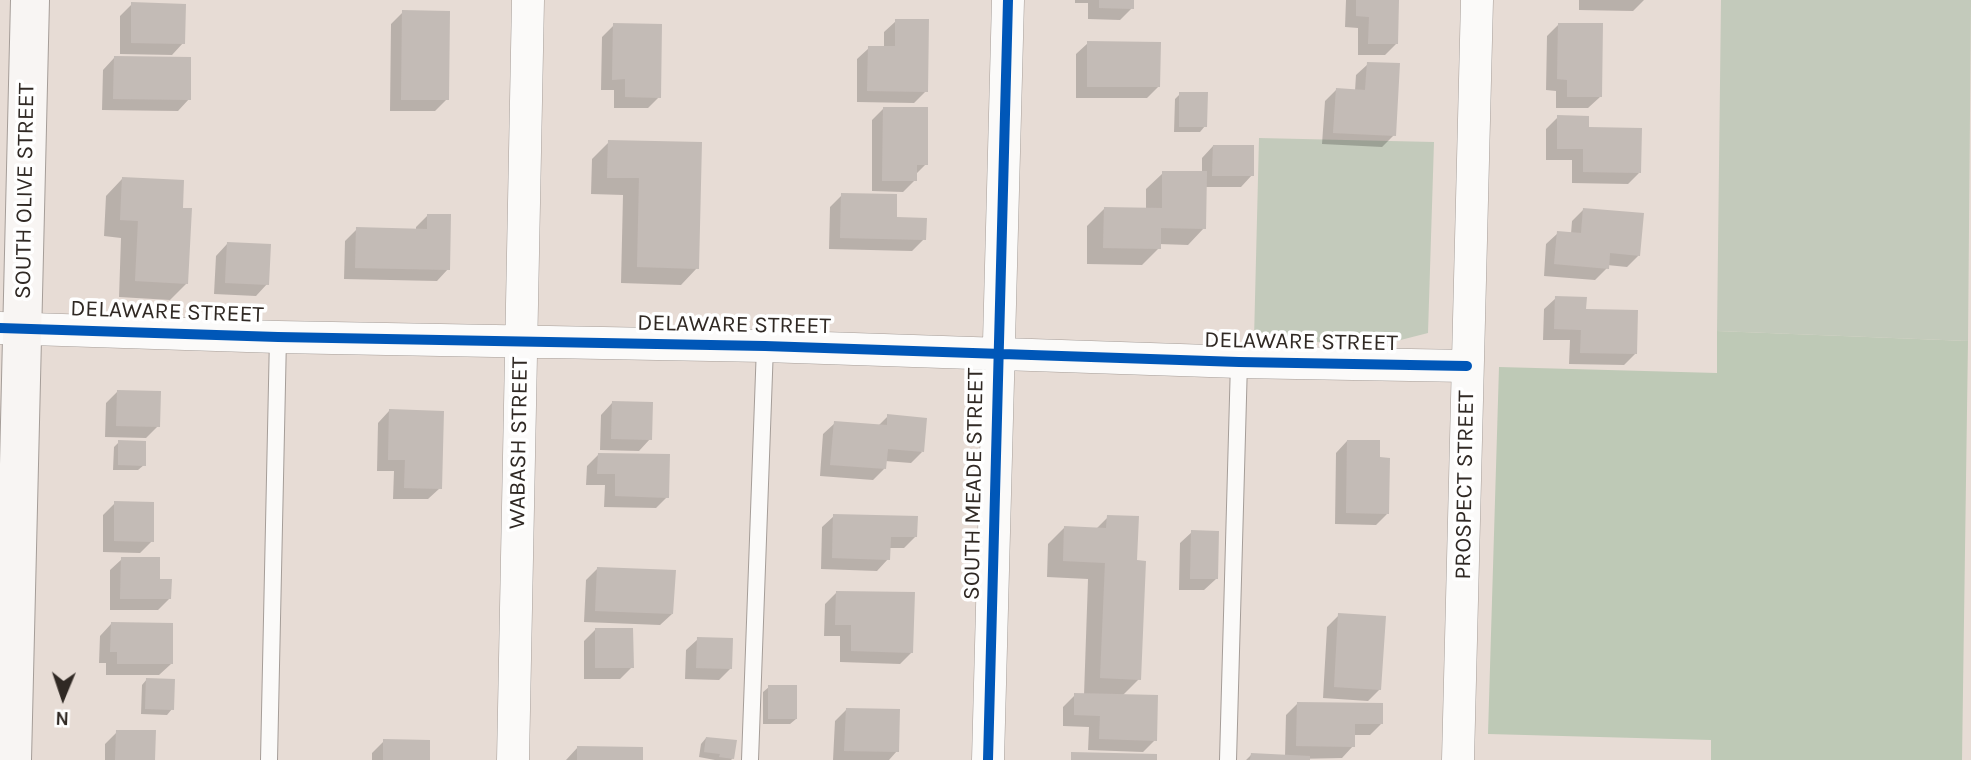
<!DOCTYPE html>
<html>
<head>
<meta charset="utf-8">
<style>
	body { margin:0 }
	#map { position:relative; width:1971px; height:760px; overflow:hidden; background:#e7dcd5; font-family:Karla,sans-serif }
	canvas { display:block }
	.north { position:absolute; left:28px; top:662px; width:70px; height:70px; -webkit-text-stroke:5px #fff; paint-order:stroke; rotate:182deg; font-size:19px; font-weight:700; line-height:28px; text-align:center; color:#302924 }
	.north::after { content:''; display:block; margin:auto; width:24px; height:32px; background:#302924; clip-path:polygon(50% 0,100% 100%,50% 72%,0 100%) }
</style>
</head>
<body>
<div id="map">
<canvas width="1971" height="760"></canvas>
<div class="north">N</div>
</div>
<script>
const g = document.querySelector('canvas').getContext('2d');
g.lineJoin = 'round';
function fillPath(path, color) {
  g.fillStyle = color;
  g.fill(path, 'evenodd');
}
function toPath(rows) {
  const path = new Path2D();
  for (const r of rows) {
    path.moveTo(r[0], r[1]);
    for (let i = 2; i < r.length; i += 2) path.lineTo(r[i], r[i + 1]);
  }
  return path;
}
function trace(path, color, width, dash) {
  g.strokeStyle = color;
  g.lineWidth = width;
  g.lineCap = dash ? 'butt' : 'round';
  g.setLineDash(dash || []);
  g.stroke(path);
}
function write(font, color, halo, rows, align = 'center') {
  g.font = font + ' Karla,sans-serif';
  g.lineWidth = 7;
  g.setLineDash([]);
  g.textBaseline = 'middle';
  g.strokeStyle = halo;
  g.fillStyle = color;
  for (const [text, x, y, turn = 0] of rows) {
    g.save();
    g.translate(x, y);
    g.rotate((+turn || 0) * Math.PI / 180);
    g.textAlign = isNaN(turn) ? turn : align;
    if (halo) g.strokeText(text, 0, 0);
    g.fillText(text, 0, 0);
    g.restore();
  }
}
fillPath(toPath([
	[1721,0,1971,0,1968,341,1717,331],
	[1259,138,1434,142,1428,333,1381,345,1254,339]
]), '#c3cabb');
fillPath(toPath([
	[1717,331,1968,341,1962,760,1711,760,1711,740,1488,734,1499,367,1717,373]
]), '#bec9b6');
fillPath(toPath([
	[1075,0,1132,0,1132,8,1120,20,1088,19,1088,3,1075,3],
	[1346,0,1397,0,1396,44,1385,55,1358,55,1358,28,1345,27],
	[1579,0,1644,0,1633,11,1579,10],
	[132,4,183,43,172,55,120,54,120,16],
	[403,12,447,99,435,111,390,111,391,24],
	[896,21,926,91,914,103,857,102,857,59,869,48,884,48,884,32],
	[1559,24,1600,97,1588,108,1556,108,1556,91,1546,90,1547,36],
	[614,25,659,97,648,108,614,108,614,90,601,90,602,37],
	[1088,43,1159,86,1147,98,1076,98,1076,54],
	[114,58,189,99,178,111,102,110,103,70],
	[1368,64,1394,135,1382,147,1322,144,1325,101,1336,90,1355,91,1356,75],
	[1180,94,1205,126,1200,132,1174,132,1175,99],
	[883,109,926,164,915,175,915,180,903,192,872,191,872,120],
	[1558,117,1587,129,1639,173,1628,184,1572,183,1572,160,1546,160,1546,129],
	[609,142,701,144,697,268,681,285,621,283,623,195,591,194,592,159],
	[1213,146,1252,175,1241,187,1205,187,1204,228,1188,245,1159,244,1159,248,1142,265,1087,264,1087,226,1104,209,1146,209,1146,189,1163,173,1202,173,1202,158],
	[122,179,181,209,187,283,170,300,119,297,121,238,104,236,106,196],
	[842,195,895,218,924,239,912,251,829,249,830,207],
	[1584,209,1639,255,1627,267,1607,265,1607,268,1595,280,1544,276,1546,244,1558,233,1571,234,1572,221],
	[428,215,448,269,437,281,344,279,345,241,357,229,416,231,416,227],
	[227,244,267,284,256,296,214,294,216,256],
	[1556,298,1585,311,1636,353,1624,365,1569,364,1570,340,1543,340,1544,309],
	[117,392,158,426,146,438,105,437,106,403],
	[612,403,650,439,639,451,600,450,601,415],
	[389,411,440,488,428,499,393,499,394,471,377,471,378,423],
	[888,416,922,452,911,463,885,461,884,469,873,480,820,476,823,434,835,423,878,426],
	[1347,441,1379,459,1387,514,1376,525,1335,524,1336,453],
	[119,442,144,465,138,470,113,470,114,447],
	[598,455,667,497,656,508,604,507,605,485,586,485,587,466],
	[115,503,152,541,140,553,103,552,103,515],
	[834,516,916,536,904,548,889,548,888,559,877,571,821,569,822,527],
	[1108,517,1139,679,1122,696,1155,740,1143,752,1088,750,1089,727,1063,726,1063,707,1075,695,1084,695,1088,579,1047,577,1048,544,1065,527,1096,529],
	[1192,532,1216,579,1204,590,1179,590,1180,543],
	[122,559,158,581,170,598,158,610,110,610,110,570],
	[598,568,672,614,660,625,584,622,586,580],
	[837,592,912,652,900,664,840,662,840,636,824,636,825,604],
	[1339,615,1380,689,1368,701,1323,698,1327,627],
	[111,624,171,664,159,675,106,675,106,663,99,663,100,636],
	[595,630,632,667,620,679,584,679,584,641],
	[698,639,731,668,719,680,685,679,686,650],
	[147,679,172,709,167,715,141,714,142,685],
	[769,687,796,719,790,724,763,724,763,692],
	[1297,704,1381,724,1370,735,1353,735,1353,746,1342,758,1246,760,1251,755,1285,756,1286,715],
	[846,710,897,751,889,760,833,760,835,721],
	[117,732,154,760,105,760,105,744],
	[706,738,733,758,731,760,715,760,699,757,701,744],
	[384,741,428,760,372,760,372,753],
	[578,747,641,760,566,760]
]), '#0003');
fillPath(toPath([
	[1099,0,1134,0,1134,9,1099,8],
	[1356,0,1399,0,1398,44,1368,44,1369,17,1356,16],
	[131,2,186,4,185,44,131,43],
	[402,10,450,11,449,100,401,100],
	[895,19,929,19,928,92,867,91,868,46,895,46],
	[613,23,662,24,661,98,625,97,625,79,612,80],
	[1558,23,1603,23,1602,97,1567,97,1567,80,1557,79],
	[1087,41,1161,42,1160,87,1087,87],
	[114,56,191,57,191,100,113,99],
	[1367,62,1400,63,1396,136,1333,133,1336,88,1365,90],
	[1179,92,1208,92,1207,127,1179,127],
	[883,107,928,107,928,165,917,165,917,181,882,181],
	[1557,115,1589,116,1589,127,1642,128,1641,173,1583,172,1583,149,1557,149],
	[608,140,702,142,699,269,637,267,639,178,607,178],
	[1213,145,1254,145,1254,176,1212,176],
	[1162,171,1207,171,1206,229,1161,228,1161,249,1103,248,1104,207,1162,208],
	[122,177,184,180,183,208,192,208,188,284,135,281,138,221,120,220],
	[841,193,897,194,897,217,927,218,926,240,840,238],
	[1583,208,1644,213,1640,256,1610,253,1609,269,1554,264,1557,231,1581,233],
	[427,214,451,214,450,270,355,268,356,227,427,229],
	[227,242,271,244,269,285,225,283],
	[1555,296,1587,297,1586,309,1638,310,1637,354,1580,353,1581,330,1554,329],
	[117,390,161,391,160,427,116,426],
	[612,401,653,402,652,440,611,439],
	[389,409,444,411,442,489,404,488,405,460,388,460],
	[887,414,927,418,924,452,888,449,886,469,830,465,834,421,887,425],
	[118,440,146,441,146,466,118,465],
	[1347,440,1380,440,1380,457,1390,458,1389,514,1346,513],
	[598,453,670,454,669,498,615,496,615,474,597,474],
	[114,501,154,502,154,542,114,541],
	[833,514,918,516,917,537,891,537,890,560,832,558],
	[1107,515,1139,516,1137,560,1146,561,1141,680,1100,678,1105,563,1063,561,1064,526,1106,528],
	[1191,530,1219,531,1218,579,1190,579],
	[121,557,160,557,160,579,172,579,171,599,120,599],
	[597,567,676,570,673,614,595,611],
	[836,591,915,592,913,653,851,651,851,625,835,625],
	[1338,613,1386,616,1381,690,1334,687],
	[111,622,173,623,173,664,117,664,117,652,110,652],
	[595,628,633,628,634,668,595,668],
	[697,637,733,638,732,669,696,668],
	[146,678,175,679,174,710,145,709],
	[768,685,797,685,797,719,768,719],
	[1074,693,1158,695,1157,741,1099,739,1100,716,1074,715],
	[1297,702,1383,703,1383,724,1355,724,1355,747,1296,746],
	[846,708,900,709,899,752,844,751],
	[116,730,156,730,155,760,115,760],
	[706,737,737,740,734,759,719,757,720,754,704,752],
	[383,739,430,740,430,760,383,760],
	[577,746,643,747,643,760,577,760],
	[1071,752,1157,754,1157,760,1071,760],
	[1251,753,1310,756,1310,760,1250,760]
]), '#c3bbb6');
const lane = toPath([
	[269,760,278,337],
	[750,760,765,346],
	[1228,760,1239,362]
]);
const street = toPath([
	[0,328,278,337,765,346,1239,362,1467,366],
	[513,760,528,0],
	[988,760,1008,0],
	[1458,760,1477,0]
]);
const secondary = toPath([
	[12,760,30,0]
]);
trace(lane, '#a59d98', 18);
trace(street, '#a59d98', 33);
trace(secondary, '#a59d98', 40);
trace(lane, '#fbfaf9', 16);
trace(street, '#fbfaf9', 32);
trace(secondary, '#f8f5f3', 38);
trace(toPath([
	[0,328,278,337,765,346,1239,362,1467,366],
	[988,760,1008,0]
]), '#0057b8', 10);
write('23px', '#302924', '#fff', [
	["SOUTH OLIVE STREET",25,191,-89],
	["DELAWARE STREET",167,312,2],
	["DELAWARE STREET",734,325,1],
	["DELAWARE STREET",1301,342,1],
	["WABASH STREET",519,443,-89],
	["SOUTH MEADE STREET",974,484,-89],
	["PROSPECT STREET",1465,485,-89]
]);
</script>
</body>
</html>
